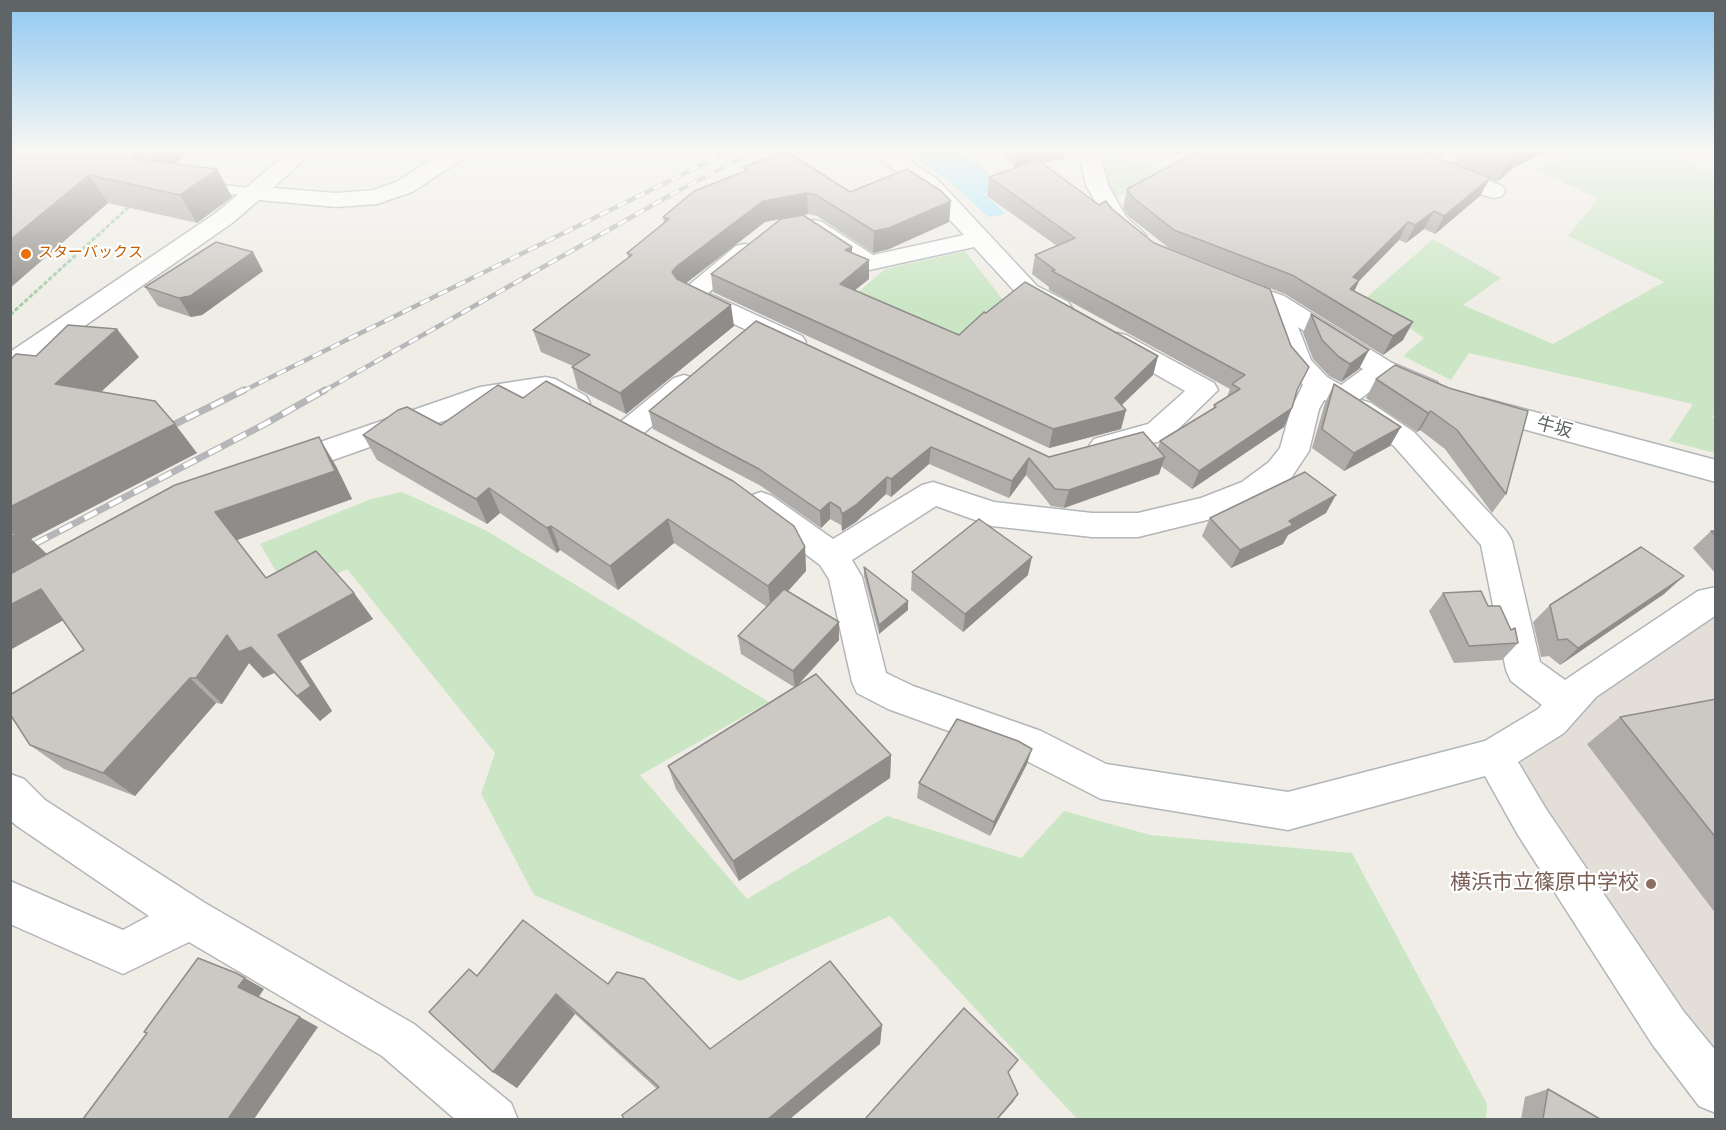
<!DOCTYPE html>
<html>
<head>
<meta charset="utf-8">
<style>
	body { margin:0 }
	#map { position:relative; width:1726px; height:1130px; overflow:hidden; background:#f0ede7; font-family:"Source Sans 3",sans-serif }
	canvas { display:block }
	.frame { position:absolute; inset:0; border:12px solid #5f6467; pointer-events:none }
</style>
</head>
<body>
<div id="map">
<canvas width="1726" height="1130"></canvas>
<div class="frame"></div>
</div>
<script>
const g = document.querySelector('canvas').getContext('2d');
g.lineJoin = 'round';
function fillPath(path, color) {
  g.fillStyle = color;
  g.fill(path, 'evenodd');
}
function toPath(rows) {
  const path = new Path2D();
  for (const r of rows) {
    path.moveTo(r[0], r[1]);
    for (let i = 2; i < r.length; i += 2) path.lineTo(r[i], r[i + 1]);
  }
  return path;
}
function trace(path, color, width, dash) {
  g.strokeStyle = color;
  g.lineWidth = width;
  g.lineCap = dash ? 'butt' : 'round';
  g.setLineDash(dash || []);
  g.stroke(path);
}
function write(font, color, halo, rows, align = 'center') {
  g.font = font + ' "Source Sans 3","Noto Sans JP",sans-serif';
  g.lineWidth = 4.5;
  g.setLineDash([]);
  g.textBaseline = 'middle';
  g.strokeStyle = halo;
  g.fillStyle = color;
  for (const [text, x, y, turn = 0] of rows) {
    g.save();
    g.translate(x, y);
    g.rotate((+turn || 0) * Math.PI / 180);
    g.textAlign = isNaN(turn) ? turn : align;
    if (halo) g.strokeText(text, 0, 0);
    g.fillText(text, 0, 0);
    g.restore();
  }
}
fillPath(toPath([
	[1715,615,1715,1069,1518,775,1523,757,1600,688]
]), '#e3ded8');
fillPath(toPath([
	[1588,149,1659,149,1715,174,1716,414,1712,416,1715,419,1715,453,1669,441,1693,404,1469,353,1451,380,1403,356,1424,338,1366,298,1433,239,1501,278,1463,305,1553,344,1664,282,1568,236,1598,199,1536,169],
	[1092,155,1150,165,1179,178,1162,188,1109,196],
	[965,251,1003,300,957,347,848,301,885,269],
	[402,492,485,530,769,702,640,775,747,899,887,816,1021,858,1064,811,1150,835,1352,853,1487,1104,1486,1119,1077,1119,890,916,740,981,534,895,481,794,495,753,347,569,291,597,260,544,371,499]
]), '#cbe6c5');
fillPath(toPath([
	[921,149,952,149,977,163,1004,187,984,194,1006,214,988,217,948,180,909,154]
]), '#ace7fb');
const lane = toPath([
	[1455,149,1472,149,1439,170,1429,170,1427,167,1429,164,1455,149],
	[201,182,256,189,263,193,256,197,196,189,194,186,201,182]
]);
const street = toPath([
	[292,149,316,149,273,188,336,193,374,190,396,182,448,149,474,149,471,154,412,192,377,204,336,207,259,200,232,223,20,371,10,374,10,352,216,213,292,149],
	[866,149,892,149,938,180,1037,286,1068,302,1072,308,1068,314,1059,316,1050,314,1019,296,974,247,869,270,860,268,806,232,802,227,806,222,814,220,822,222,873,255,964,235,922,190,866,149],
	[1077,149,1099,149,1108,185,1126,217,1146,235,1142,240,1134,242,1126,240,1109,226,1086,185,1077,149],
	[1377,149,1407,149,1502,186,1505,191,1502,196,1494,198,1486,196,1380,154,1377,149],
	[745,244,754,246,757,251,754,256,708,293,802,336,806,342,802,348,793,350,784,348,682,299,678,294,736,246,745,244],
	[1232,278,1284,296,1392,363,1437,382,1441,389,1437,396,1427,398,1384,381,1356,402,1361,400,1371,403,1414,432,1507,532,1512,541,1540,662,1565,680,1698,591,1716,587,1716,615,1596,697,1564,733,1518,762,1546,809,1684,1012,1716,1051,1716,1113,1699,1106,1652,1044,1518,835,1485,776,1288,830,1101,799,1015,755,888,709,857,693,852,682,829,579,820,565,750,512,745,504,750,496,761,492,772,496,833,539,922,485,933,482,994,502,1092,513,1138,513,1201,498,1242,482,1269,462,1280,448,1291,409,1303,385,1285,364,1264,306,1223,291,1219,286,1223,281,1232,278],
	[1298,327,1363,369,1341,385,1327,377,1311,360,1298,327],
	[1324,400,1342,407,1350,405,1347,410,1351,417,1394,446,1481,545,1506,670,1511,681,1542,705,1538,709,1485,741,1288,792,1106,764,1041,731,913,686,886,673,862,577,852,560,936,506,992,526,1092,537,1138,537,1207,520,1264,498,1291,478,1309,451,1319,409,1324,400],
	[1117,333,1126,335,1214,383,1218,390,1168,439,1104,456,1094,453,1089,446,1094,439,1148,424,1185,391,1108,347,1104,341,1108,335,1117,333],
	[684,375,694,378,698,384,694,390,638,438,628,441,618,438,613,431,618,424,674,378,684,375],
	[545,377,555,379,586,396,590,403,586,410,576,413,566,410,541,396,494,403,285,477,274,474,270,466,274,458,480,387,545,377],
	[1482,398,1716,460,1716,482,1472,415,1468,408,1472,401,1482,398],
	[10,774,24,779,45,800,205,903,414,1024,511,1103,518,1120,456,1120,382,1056,189,942,123,974,10,924,10,881,123,930,149,916,17,826,10,820,10,774]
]);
trace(lane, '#b2b6b9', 3);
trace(street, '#b2b6b9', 3);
trace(toPath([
	[10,315,131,205]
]), '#a3cea7', 3, [4.5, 2]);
fillPath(lane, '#fff');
fillPath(street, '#fff');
const railFar1 = toPath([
	[241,392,734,149],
	[322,392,674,193,759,149]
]);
const rail = toPath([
	[161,431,244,390],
	[10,557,265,424,325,390]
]);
trace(railFar1, '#b5b6b7', 4.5);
trace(rail, '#b5b6b7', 7);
trace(railFar1, '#fff', 3, [10]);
trace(rail, '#fff', 4.5, [14]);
fillPath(toPath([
	[10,149,192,149,176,164,217,169,232,197,197,223,108,203,10,288],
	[999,149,1065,149,1063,159,1041,163,1099,205,1112,209,1297,393,1292,408,1284,427,1192,489,1161,466,1159,474,1064,508,1051,506,1026,475,1009,498,929,464,891,497,886,494,856,522,842,531,841,525,830,519,821,528,761,486,653,429,649,411,1049,457,1158,448,1160,441,1213,409,1214,405,1227,397,1230,389,1049,290,1049,287,1032,274,1035,255,1057,246,987,196,989,177,1022,166,1014,167],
	[1202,149,1450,149,1436,157,1453,164,1460,149,1552,149,1513,168,1497,182,1489,179,1480,196,1435,234,1424,229,1406,243,1399,240,1359,281,1354,291,1403,340,1383,355,1285,294,1169,248,1128,216,1123,208,1127,189],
	[1678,149,1716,149,1716,153],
	[744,167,850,192,949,222,889,249,873,253,817,216,808,214,798,216,852,253,869,260,869,279,855,290,959,335,1158,356,1153,375,1122,405,1126,410,1121,429,1049,448,713,292,711,274,780,219,765,222,686,283,734,326,626,414,578,389,572,367,573,366,541,352,533,330,628,257,627,253,664,223,663,217,745,171],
	[263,271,202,315,191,317,158,306,145,287],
	[1311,314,1359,369,1341,382,1329,376,1313,359,1303,333],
	[36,356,139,357,101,392,197,453,31,539,47,554,336,466,352,499,237,540,266,578,354,593,373,619,300,661,332,711,320,721,274,673,263,678,249,663,222,704,216,703,135,796,64,769,30,745,84,650,63,620,10,650,10,360],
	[1376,379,1449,388,1506,494,1492,513,1445,449,1420,430,1417,432,1366,398],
	[1334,384,1390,446,1344,471,1312,448,1325,403],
	[441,425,805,547,806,571,788,591,839,640,799,684,891,755,890,778,739,881,676,789,668,766,794,687,741,654,738,636,767,607,674,543,618,590,560,550,557,553,500,513,487,524,377,460,363,435],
	[1326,513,1288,535,1283,544,1231,568,1202,536,1210,518],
	[1711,531,1716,531,1716,574,1693,548],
	[864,567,908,601,908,610,879,634,864,576],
	[912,572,1028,575,963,632,911,590],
	[1443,593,1488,606,1511,630,1518,643,1502,660,1454,663,1429,611],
	[1664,594,1560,665,1549,656,1541,657,1533,622,1550,605],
	[1716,699,1716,914,1587,744,1620,717],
	[1027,764,990,836,917,798,919,783],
	[477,976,608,984,710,1049,882,1025,880,1044,657,1089,575,1014,517,1088,493,1072],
	[1548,1089,1600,1119,1521,1119,1525,1097]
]), '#afaca9');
fillPath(toPath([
	[135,149,136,149,153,176,132,155],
	[147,149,192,149,163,175],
	[1016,149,1065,149,1063,159,1014,167],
	[1440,149,1450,149,1435,158],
	[1525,149,1552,149,1513,168,1497,182,1507,164],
	[217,169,232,197,197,223,180,195],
	[89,175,108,203,10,288,10,240],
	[1490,178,1480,196,1435,234,1444,216],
	[807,193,808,214,765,222,681,287,672,272,677,266,763,201],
	[951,201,949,222,889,249,873,253,874,231],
	[1434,211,1424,229,1406,243,1415,225],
	[1408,222,1399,240,1359,281,1351,298,1343,306,1353,277],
	[852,247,852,266,845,250],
	[253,252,263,271,202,315,191,317,179,298],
	[869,260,869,279,840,302,840,284],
	[731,305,734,326,626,414,620,393],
	[1413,322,1403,340,1383,355,1393,336],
	[117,329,139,357,79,412,55,384],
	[1369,350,1359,369,1341,382,1350,364],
	[1158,356,1153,375,1113,413,1126,410,1121,429,1049,448,1053,429,1115,398],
	[1292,408,1284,427,1192,489,1199,471],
	[1431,411,1420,430,1417,432,1428,413],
	[175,424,197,453,31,539,51,558,10,580,10,507],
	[1401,427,1390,446,1344,471,1354,453],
	[319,437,336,466,352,499,237,540,215,512],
	[931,447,929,464,891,497,891,479],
	[1165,457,1159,474,1064,508,1069,490],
	[1029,458,1026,475,1009,498,1012,481],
	[887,477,886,494,856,522,842,531,842,514],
	[489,488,500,513,487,524,476,499],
	[1336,495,1326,513,1288,535,1283,544,1231,568,1240,550],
	[830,502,830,519,821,528,820,511],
	[668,519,674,543,618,590,610,566],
	[551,526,560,550,557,553,547,528],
	[805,547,806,571,771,610,768,586],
	[1032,557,1028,575,963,632,965,614],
	[1684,576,1664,594,1560,665,1578,648],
	[41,589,71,616,10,650,10,605],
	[354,593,373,619,300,661,332,711,320,721,297,696,278,635],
	[908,601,908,610,879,634,879,625],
	[839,622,839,640,795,688,793,671],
	[227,635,251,647,274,673,263,678,249,663,222,704,196,678],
	[190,678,216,703,135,796,103,773],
	[1032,749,1027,764,990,836,994,822],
	[891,755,890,778,739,881,733,861],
	[245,978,264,989,258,998,238,987],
	[556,994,575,1014,517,1088,493,1072],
	[300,1017,318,1027,254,1119,228,1119],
	[882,1025,880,1044,790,1119,768,1119],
	[1018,1094,1013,1102,998,1119,997,1119]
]), '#8f8c89');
const building = toPath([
	[10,149,135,149,132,155,136,159,217,169,180,195,89,175,10,240,10,149],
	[1202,149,1415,149,1490,178,1444,216,1434,211,1415,225,1408,222,1353,277,1359,280,1350,289,1413,322,1393,336,1292,275,1174,230,1132,197,1127,189,1202,149],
	[1469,149,1525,149,1507,164,1469,149],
	[786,151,850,192,907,169,941,191,951,201,889,228,874,231,816,195,807,193,763,201,677,266,672,272,677,279,731,305,620,393,572,367,590,355,533,330,632,255,627,253,669,219,663,217,694,191,748,170,744,167,786,151],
	[1038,160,1099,205,1106,201,1112,209,1154,243,1270,289,1291,346,1309,367,1297,390,1292,408,1199,471,1160,441,1216,407,1214,405,1240,389,1232,384,1245,375,1052,271,1055,270,1035,255,1075,238,989,177,1038,160],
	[803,215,852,247,845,250,869,260,840,284,959,335,984,312,986,313,1025,282,1158,356,1115,398,1126,410,1053,429,711,274,781,219,803,215],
	[216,242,253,252,190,296,179,298,145,287,216,242],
	[1311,314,1369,350,1350,364,1339,357,1322,340,1311,314],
	[756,321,1049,457,1143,432,1165,457,1069,490,1055,489,1029,458,1012,481,931,447,891,479,887,477,856,505,842,514,840,508,830,502,820,511,759,469,649,411,756,321],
	[68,325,117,329,55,384,155,401,175,424,10,507,10,360,16,354,36,356,68,325],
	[1395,365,1449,388,1528,411,1506,494,1457,430,1431,411,1428,413,1376,379,1395,365],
	[546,381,733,481,794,526,805,547,768,586,668,519,610,566,551,526,547,528,489,488,476,499,363,435,398,410,407,407,441,425,498,385,523,398,546,381],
	[1334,384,1401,427,1354,453,1322,429,1334,384],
	[319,437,335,471,215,512,266,578,316,551,354,593,278,635,311,686,297,696,251,647,239,652,227,635,196,678,190,678,103,773,30,745,10,714,10,695,84,650,41,589,10,605,10,574,175,485,319,437],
	[1305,472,1336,495,1289,521,1293,525,1240,550,1210,518,1305,472],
	[979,519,1032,557,965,614,912,572,979,519],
	[23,531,10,537,10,534,23,531],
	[1711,531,1716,531,1716,536,1711,531],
	[1641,547,1684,576,1578,648,1567,639,1558,640,1550,605,1641,547],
	[864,567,908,601,879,625,864,567],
	[784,589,839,622,793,671,738,636,784,589],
	[1481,591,1488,606,1500,606,1511,630,1515,628,1518,643,1469,646,1443,593,1481,591],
	[816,674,891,755,733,861,668,766,816,674],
	[1716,699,1716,838,1620,717,1716,699],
	[957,719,1018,741,1032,749,994,822,919,783,957,719],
	[523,920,608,984,617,972,644,979,710,1049,830,961,882,1025,768,1119,624,1119,622,1115,659,1087,556,994,493,1072,429,1012,469,969,477,976,523,920],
	[198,958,236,973,245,978,238,987,300,1017,228,1119,83,1119,147,1033,144,1032,198,958],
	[964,1008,1018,1060,1008,1072,1018,1094,997,1119,865,1119,964,1008],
	[1548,1089,1600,1119,1543,1119,1548,1089]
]);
fillPath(building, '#ccc8c4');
trace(building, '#8f8c89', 1.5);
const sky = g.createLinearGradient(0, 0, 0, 307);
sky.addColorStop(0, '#90c8f0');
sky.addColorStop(0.49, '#f8f7f4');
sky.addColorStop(1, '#f8f7f400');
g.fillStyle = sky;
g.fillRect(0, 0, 1726, 307);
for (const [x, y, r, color] of [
	[26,254,6,"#e8710a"],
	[1651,884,6,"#8d6e63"]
]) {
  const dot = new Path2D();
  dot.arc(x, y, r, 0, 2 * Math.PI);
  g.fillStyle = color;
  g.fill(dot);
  trace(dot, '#fff', 2);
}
write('15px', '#c56008', '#fff', [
	["スターバックス",38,254]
], 'left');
write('18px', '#5f6467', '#fff', [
	["牛坂",1554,429,15]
]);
write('21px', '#785e54', '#fff', [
	["横浜市立篠原中学校",1639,884]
], 'right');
</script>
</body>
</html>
